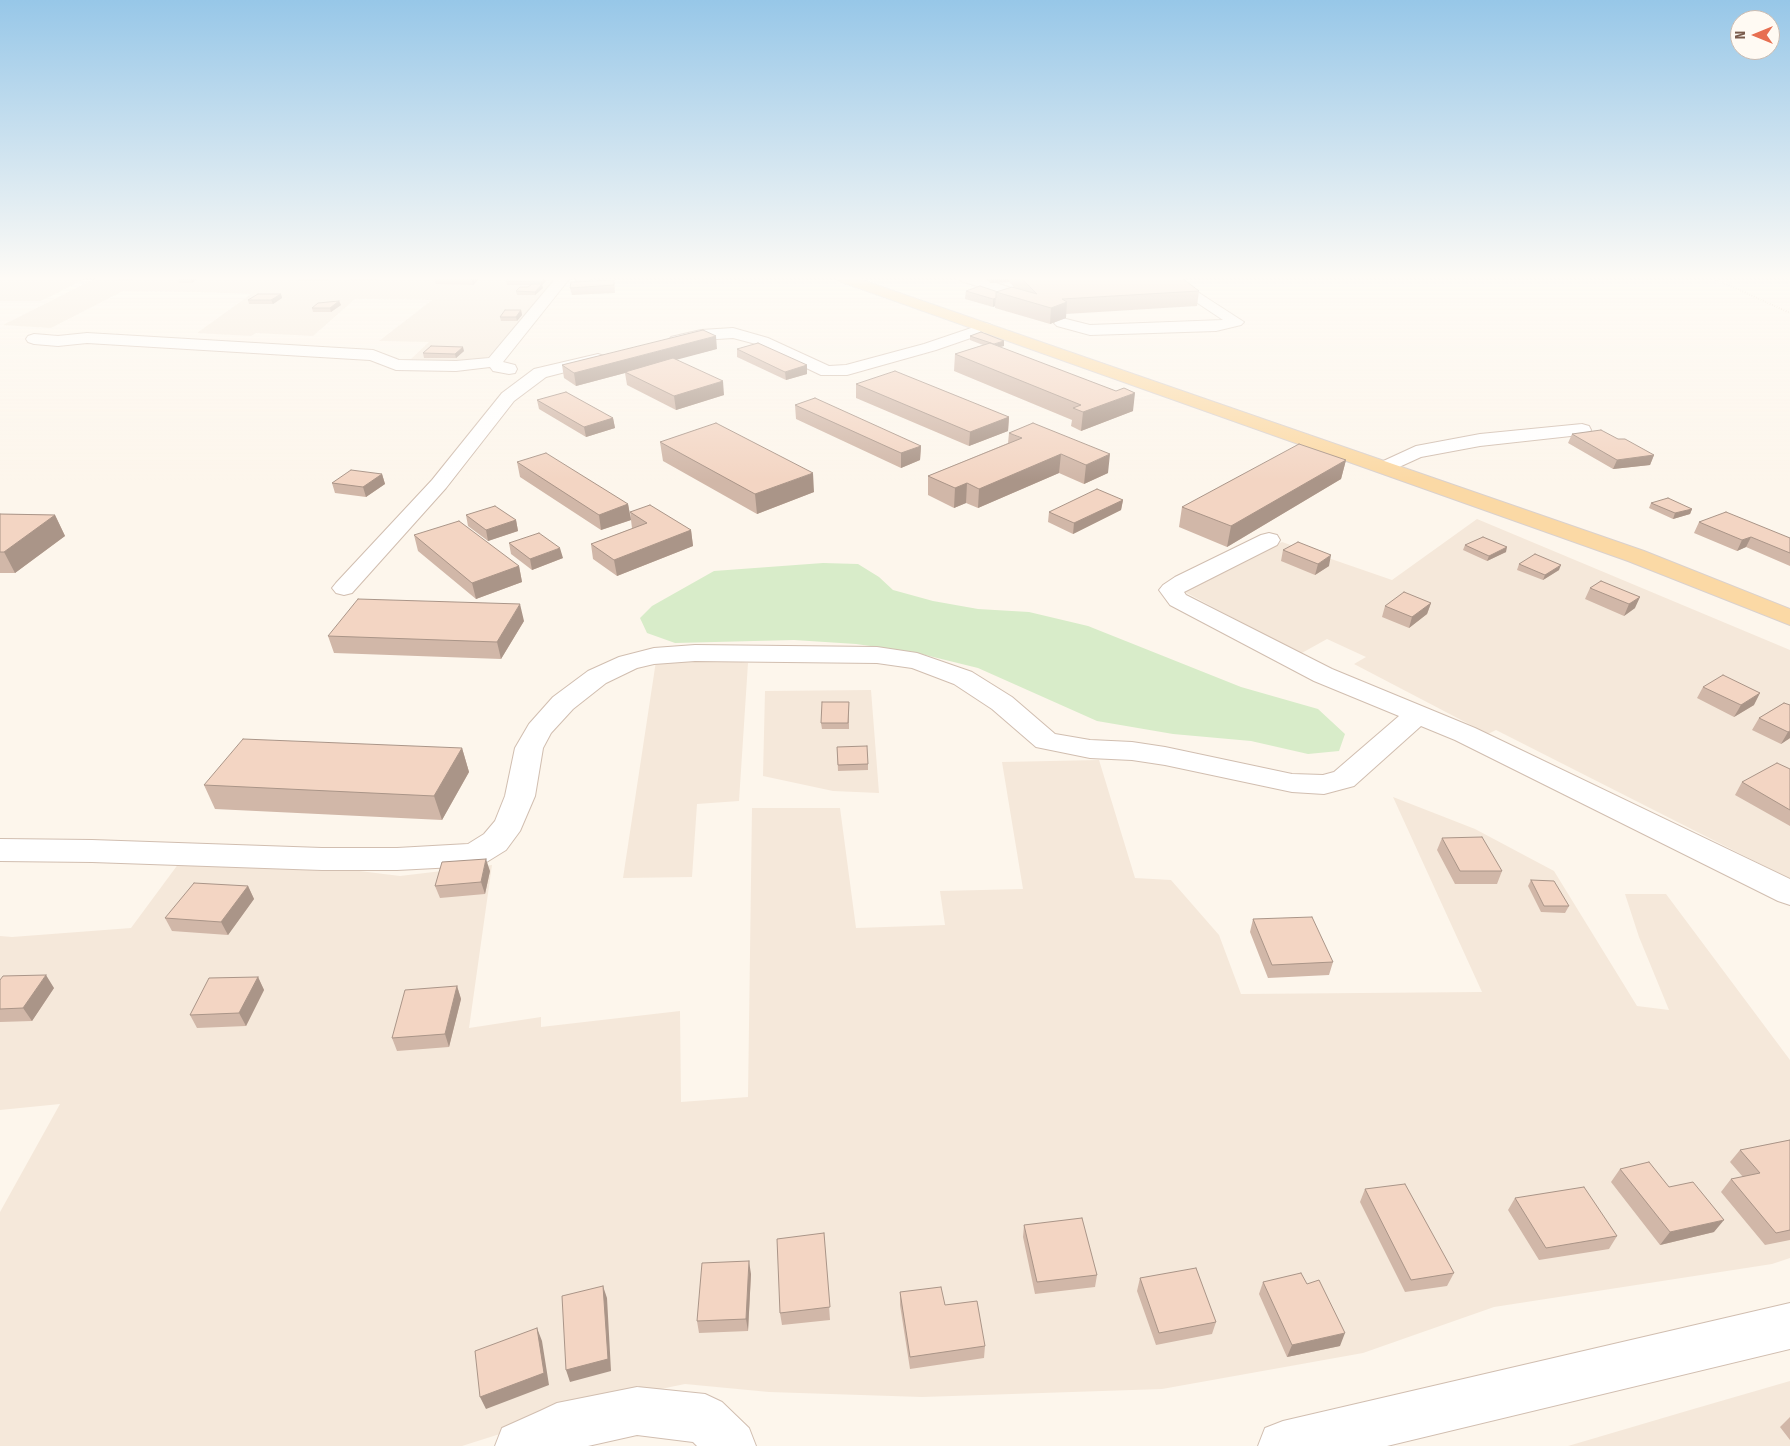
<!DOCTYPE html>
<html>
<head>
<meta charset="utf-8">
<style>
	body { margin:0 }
	#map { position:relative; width:1790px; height:1446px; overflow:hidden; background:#fdf6ec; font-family:"Fira Sans Condensed",sans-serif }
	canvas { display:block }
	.north { position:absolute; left:1730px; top:10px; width:50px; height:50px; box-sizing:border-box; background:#fffaf3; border:1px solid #cabbb1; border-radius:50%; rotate:270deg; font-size:14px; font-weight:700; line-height:20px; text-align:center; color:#7a5c4d }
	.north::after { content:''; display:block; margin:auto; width:18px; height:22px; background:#e76f51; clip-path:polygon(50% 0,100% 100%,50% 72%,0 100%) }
</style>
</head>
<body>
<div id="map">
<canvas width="1790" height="1446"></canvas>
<div class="north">N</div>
</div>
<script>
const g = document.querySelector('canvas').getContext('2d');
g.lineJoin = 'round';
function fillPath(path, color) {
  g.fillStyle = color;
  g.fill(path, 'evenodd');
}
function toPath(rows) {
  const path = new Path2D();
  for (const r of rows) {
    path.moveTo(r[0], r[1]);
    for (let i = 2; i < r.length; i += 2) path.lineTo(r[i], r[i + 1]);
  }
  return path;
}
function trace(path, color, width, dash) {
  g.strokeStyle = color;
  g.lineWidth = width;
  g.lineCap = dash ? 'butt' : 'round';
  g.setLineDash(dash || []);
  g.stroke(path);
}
fillPath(toPath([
	[0,278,87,278,41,301,0,301],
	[96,278,556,278,488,357,467,362,411,359,429,342,379,341,432,300,355,299,313,336,256,333,251,336,197,333,251,294,199,292,123,291,51,328,3,325],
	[1477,519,1790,650,1790,879,1496,730,1488,734,1354,664,1366,657,1327,639,1300,654,1183,591,1282,542,1392,580],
	[713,658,748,663,739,801,697,804,692,877,623,878,656,661],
	[871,690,879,793,833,791,763,776,765,691],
	[1099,760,1135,878,1171,880,1219,935,1241,994,1482,992,1393,797,1475,829,1554,871,1637,1006,1669,1010,1639,937,1625,894,1666,894,1790,1060,1790,1258,1772,1264,1494,1307,1363,1353,1162,1389,922,1397,769,1392,685,1384,607,1400,462,1446,0,1446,0,1212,60,1104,0,1110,0,936,12,937,131,928,179,863,335,868,400,876,492,865,469,1028,541,1017,541,1027,680,1011,681,1102,748,1097,752,808,840,808,856,928,945,925,940,891,1023,889,1002,762],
	[1790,1381,1790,1446,1568,1446,1690,1410]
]), '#f5e8da');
fillPath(toPath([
	[823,563,858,564,879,577,893,590,933,601,978,609,1029,612,1088,626,1241,687,1318,709,1345,734,1339,751,1308,754,1251,741,1173,734,1097,721,978,668,913,652,856,644,794,640,675,643,647,633,640,618,652,606,714,571]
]), '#d8ecc9');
const minor = toPath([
	[556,278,570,278,503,362,515,365,517,369,515,373,509,374,493,371,490,367,456,371,396,370,370,360,87,343,58,346,34,344,28,342,26,339,28,336,34,334,58,336,87,333,373,350,399,360,456,361,489,358,556,278],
	[959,278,979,278,1018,290,1020,293,1018,296,1013,297,961,281,959,278],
	[1160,278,1176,278,1244,322,1241,325,1216,331,1090,335,1057,326,1054,323,1057,320,1062,318,1090,325,1223,320,1160,278],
	[986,323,991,325,994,328,991,331,936,350,847,375,821,375,756,344,733,338,701,340,677,345,671,343,669,340,671,337,701,330,733,328,768,338,829,366,846,365,924,344,986,323],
	[598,354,604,356,606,359,604,362,546,377,514,401,446,488,352,593,344,595,336,593,332,588,336,583,432,480,502,393,534,369,598,354],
	[1582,424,1589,426,1591,430,1589,434,1480,446,1421,457,1386,473,1379,471,1376,467,1379,463,1416,446,1480,434,1582,424],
	[1269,533,1277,535,1280,540,1277,545,1184,592,1186,595,1332,669,1475,728,1790,879,1790,905,1778,901,1455,740,1421,726,1354,786,1324,794,1292,792,1165,765,1132,760,1090,758,1036,747,992,709,954,684,912,668,877,663,695,661,654,664,637,668,606,683,573,709,551,733,543,748,535,796,520,831,506,850,485,863,474,866,397,870,322,870,92,862,0,861,0,839,92,840,322,848,397,848,468,844,484,834,495,821,505,796,515,748,529,724,553,697,588,671,619,657,654,648,695,645,877,647,917,653,972,672,1012,697,1055,734,1090,740,1132,742,1165,747,1292,774,1323,775,1334,772,1399,716,1314,681,1170,605,1159,590,1163,585,1175,577,1261,535,1269,533],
	[1790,1303,1790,1349,1387,1446,1258,1446,1265,1428,1283,1421,1790,1303],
	[637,1387,705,1394,722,1402,749,1428,756,1446,697,1446,693,1442,637,1435,588,1446,495,1446,502,1428,540,1411,557,1403,637,1387]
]);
const major = toPath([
	[837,278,856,278,1644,551,1790,609,1790,625,1628,561,839,281,837,278]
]);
trace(minor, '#d1beb0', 2);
trace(major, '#dad1cd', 2);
trace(toPath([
	[1713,278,1790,313]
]), '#d9b8a5', 2, [0.5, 2]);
fillPath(minor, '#fff');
fillPath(major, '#fbd9a5');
fillPath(toPath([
	[41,278,83,278,80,279,42,279],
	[118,278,137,278,132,280,119,281],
	[180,278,199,278,192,283,179,283,178,279],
	[232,278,258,278,256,279,233,279],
	[297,278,332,278,328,281,298,281],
	[350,278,381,278,378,280,350,280],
	[434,278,480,278,473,285,436,284],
	[986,278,1182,278,1199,291,1197,306,1066,314,1066,318,1050,324,995,308,995,306,993,307,965,299,966,291,998,292,1015,288,1009,282,990,283],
	[593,280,593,281,614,280,615,293,572,295,570,288],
	[506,281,546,281,542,285,543,288,535,295,517,295,516,291,528,287,530,285,507,285],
	[281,294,282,298,273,304,249,304,248,300],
	[339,301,341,305,331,312,313,312,312,308],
	[521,310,522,315,517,321,501,321,500,317],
	[970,336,1004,341,1004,346,1000,347,1133,411,1081,431,1071,426,1072,420,954,371,955,354,983,345,970,340],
	[717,349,676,359,724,395,676,410,627,385,625,373,576,386,564,378,562,365],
	[737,349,807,365,807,374,786,380,737,357],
	[464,351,456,358,424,358,423,353],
	[856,384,1009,417,1008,431,969,446,856,398],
	[537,400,613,418,615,428,586,437,539,409],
	[795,405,921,446,920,460,901,468,796,419],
	[1009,433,1108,473,1084,484,1059,473,978,508,966,503,954,508,928,495,928,476,1008,443],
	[1572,434,1618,439,1654,455,1650,465,1613,469,1568,443],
	[660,442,814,492,757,514,663,461],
	[1346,460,1341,479,1227,547,1179,527,1182,507],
	[517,462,628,504,631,520,601,530,520,477],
	[382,474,385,484,366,497,335,493,332,483],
	[1123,500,1121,510,1073,534,1048,522,1049,512],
	[1651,503,1692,509,1690,514,1673,519,1649,508],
	[630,512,691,530,693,546,617,576,593,559,591,544,633,528,632,528],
	[0,514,55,515,65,536,15,573,0,573],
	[466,515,516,520,518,531,488,541,468,526],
	[1699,522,1790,538,1790,566,1746,547,1737,551,1694,533],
	[414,535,519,566,522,582,476,599,418,551],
	[509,543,563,558,532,570,511,554],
	[1465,545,1506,552,1487,561,1463,550],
	[1283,550,1329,566,1315,575,1281,561],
	[1519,564,1559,570,1543,580,1517,570],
	[1601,581,1635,608,1624,616,1585,599,1590,588],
	[1431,603,1427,614,1409,628,1382,617,1385,606],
	[524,621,501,659,334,653,328,636],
	[1703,687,1754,705,1734,717,1697,698],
	[849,702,849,729,822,729,821,723],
	[1784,703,1790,738,1781,744,1752,730,1759,718],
	[837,747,868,764,868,770,838,771],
	[462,748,469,772,442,820,215,809,204,785],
	[1790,769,1790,826,1735,795,1742,782],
	[1442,838,1502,871,1497,884,1455,884,1437,850],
	[490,871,485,894,440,898,435,886],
	[1531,880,1569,906,1565,913,1541,912,1528,886],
	[248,886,254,899,228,935,172,931,165,918],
	[1253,919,1333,962,1329,975,1268,978,1250,932],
	[258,977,264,990,246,1026,197,1028,190,1015],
	[0,980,54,988,32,1021,0,1022],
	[457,986,461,999,449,1047,397,1051,392,1038],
	[1790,1140,1790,1240,1765,1245,1721,1192,1731,1179,1743,1177,1730,1162,1740,1150],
	[1620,1169,1669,1187,1714,1232,1660,1245,1611,1182],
	[1365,1189,1454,1273,1447,1286,1405,1292,1360,1202],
	[1515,1198,1617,1236,1609,1249,1539,1260,1508,1210],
	[1024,1225,1097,1275,1095,1287,1035,1294,1023,1237],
	[824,1233,830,1320,782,1325,780,1313],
	[751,1274,748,1331,699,1333,697,1321],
	[1140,1278,1216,1322,1212,1334,1156,1345,1137,1291],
	[1263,1282,1340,1346,1287,1357,1259,1294],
	[900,1292,945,1305,985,1346,984,1358,910,1369,900,1305],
	[1790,1417,1790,1440,1780,1427]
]), '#d1b7a8');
fillPath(toPath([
	[131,278,137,278,132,280],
	[192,278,199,278,192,283,190,279],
	[471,278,480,278,473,285],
	[545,278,546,281,542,285,543,288,535,295,535,292,541,285,541,282],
	[991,278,1009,278,1009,282,990,283],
	[281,294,282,298,273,304,271,300],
	[996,298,995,306,993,307,993,299],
	[339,301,341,305,331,312,330,308],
	[1067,302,1066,318,1050,324,1051,308],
	[521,310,522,315,517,321,516,317],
	[716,336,717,349,627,373,625,372,625,373,576,386,574,373],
	[1004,341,1004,346,992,349,993,345],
	[463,347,464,351,456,358,455,354],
	[807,365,807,374,786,380,785,372],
	[723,381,724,395,676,410,674,396],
	[1135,393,1133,411,1081,431,1083,412],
	[1009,417,1008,431,969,446,970,432],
	[613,418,615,428,586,437,584,427],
	[921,446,920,460,901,468,901,453],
	[1061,454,1059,473,978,508,979,489],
	[1110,454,1108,473,1084,484,1086,465],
	[1654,455,1650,465,1613,469,1617,460],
	[1346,460,1341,479,1227,547,1231,526],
	[813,473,814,492,757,514,755,494],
	[382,474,385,484,366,497,363,487],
	[967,483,966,503,954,508,955,488],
	[1123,500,1121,510,1073,534,1074,523],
	[628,504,631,520,601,530,599,515],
	[1692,509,1690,514,1673,519,1675,513],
	[55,515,65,536,15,573,4,552],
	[516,520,518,531,488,541,486,530],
	[691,530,693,546,617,576,614,560],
	[1751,537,1746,547,1737,551,1742,540],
	[1507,547,1506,552,1487,561,1489,556],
	[560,548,563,558,532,570,530,559],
	[1331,555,1329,566,1315,575,1318,564],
	[1561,565,1559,570,1543,580,1545,575],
	[519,566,522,582,476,599,472,583],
	[1640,597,1635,608,1624,616,1629,604],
	[1431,603,1427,614,1409,628,1412,617],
	[520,604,524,621,501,659,497,642],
	[1760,693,1754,705,1734,717,1741,705],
	[1790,731,1790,738,1781,744,1788,732],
	[462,748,469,772,442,820,434,796],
	[486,859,490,871,485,894,481,882],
	[248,886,254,899,228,935,221,922],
	[46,975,54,988,32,1021,23,1008],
	[258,977,264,990,246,1026,239,1013],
	[457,986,461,999,449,1047,445,1034],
	[1724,1220,1714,1232,1660,1245,1670,1232],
	[749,1261,751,1274,748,1331,746,1319],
	[603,1286,607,1298,611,1371,570,1382,566,1370],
	[537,1328,542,1341,549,1385,486,1409,480,1397],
	[1345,1333,1340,1346,1287,1357,1292,1345]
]), '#aa9588');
const building = toPath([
	[180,278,192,278,190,279,178,279,180,278],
	[510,278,545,278,541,282,506,281,510,278],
	[578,278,592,278,589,281,574,282,578,278],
	[1021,278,1182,278,1199,291,1062,299,1067,302,1051,308,996,292,1012,287,1037,294,1021,278],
	[614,280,614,285,570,288,571,282,614,280],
	[532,284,542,284,535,292,516,291,520,287,528,287,532,284],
	[980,286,998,292,996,292,996,298,993,299,966,291,980,286],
	[258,294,281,294,271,300,248,300,258,294],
	[339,301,330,308,312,308,318,303,339,301],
	[505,310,521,310,516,317,500,317,505,310],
	[703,330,716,336,574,373,562,365,703,330],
	[981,332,1004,341,994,344,970,336,981,332],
	[758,343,807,365,785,372,737,349,758,343],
	[990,343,1116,391,1124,388,1135,393,1083,412,1073,408,1081,405,955,354,990,343],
	[431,346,463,347,455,354,423,353,431,346],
	[673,358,723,381,674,396,625,372,673,358],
	[895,371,1009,417,970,432,856,384,895,371],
	[566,392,613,418,584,427,537,400,566,392],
	[815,398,921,446,901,453,795,405,815,398],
	[716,423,813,473,755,494,660,442,716,423],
	[1033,423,1110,454,1086,465,1061,454,979,489,967,483,955,488,928,476,1022,438,1009,433,1033,423],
	[1601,430,1618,439,1625,439,1654,455,1617,460,1572,434,1601,430],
	[1299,444,1346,460,1231,526,1182,507,1299,444],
	[546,453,628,504,599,515,517,462,546,453],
	[351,470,382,474,363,487,332,483,351,470],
	[1097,489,1123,500,1074,523,1049,512,1097,489],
	[1668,498,1692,509,1675,513,1651,503,1668,498],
	[650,505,691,530,614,560,591,544,647,523,630,512,650,505],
	[495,506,516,520,486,530,466,515,495,506],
	[1726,512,1790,538,1790,553,1751,537,1742,540,1699,522,1726,512],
	[0,514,55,515,4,552,0,552,0,514],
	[459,521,519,566,472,583,414,535,459,521],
	[539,533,560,548,530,559,509,543,539,533],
	[1483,537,1507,547,1489,556,1465,545,1483,537],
	[1298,542,1331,555,1318,564,1283,550,1298,542],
	[1535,554,1561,565,1545,575,1519,564,1535,554],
	[1601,581,1640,597,1629,604,1590,588,1601,581],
	[1404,592,1431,603,1412,617,1385,606,1404,592],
	[358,599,520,604,497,642,328,636,358,599],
	[1723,675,1760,693,1741,705,1703,687,1723,675],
	[822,702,849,702,848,723,821,723,822,702],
	[1784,703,1790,705,1790,731,1788,732,1759,718,1784,703],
	[243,739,462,748,434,796,204,785,243,739],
	[867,746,868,764,838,765,837,747,867,746],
	[1777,763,1790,769,1790,810,1742,782,1777,763],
	[1482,837,1502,871,1460,871,1442,838,1482,837],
	[486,859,481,882,435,886,442,862,486,859],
	[1531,880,1554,881,1569,906,1544,906,1531,880],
	[194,883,248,886,221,922,165,918,194,883],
	[1312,917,1333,962,1272,965,1253,919,1312,917],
	[46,975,23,1008,0,1009,0,980,3,976,46,975],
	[258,977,239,1013,190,1015,209,978,258,977],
	[457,986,445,1034,392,1038,405,990,457,986],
	[1790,1140,1790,1230,1776,1233,1731,1179,1760,1173,1740,1150,1790,1140],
	[1649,1162,1669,1187,1693,1182,1724,1220,1670,1232,1620,1169,1649,1162],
	[1405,1184,1454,1273,1411,1280,1365,1189,1405,1184],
	[1584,1187,1617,1236,1546,1248,1515,1198,1584,1187],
	[1082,1218,1097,1275,1037,1282,1024,1225,1082,1218],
	[824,1233,830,1307,780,1313,777,1239,824,1233],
	[749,1261,746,1319,697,1321,702,1263,749,1261],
	[1196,1268,1216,1322,1159,1333,1140,1278,1196,1268],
	[1301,1273,1307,1284,1319,1280,1345,1333,1292,1345,1263,1282,1301,1273],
	[603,1286,608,1359,566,1370,562,1296,603,1286],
	[941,1287,945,1305,977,1301,985,1346,910,1357,900,1292,941,1287],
	[537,1328,544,1373,480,1397,475,1351,537,1328]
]);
fillPath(building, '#f3d5c3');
trace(building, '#aa9588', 1);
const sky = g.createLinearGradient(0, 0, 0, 480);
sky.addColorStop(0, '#97c7e8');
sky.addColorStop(0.58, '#fefbf6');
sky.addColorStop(1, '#fefbf600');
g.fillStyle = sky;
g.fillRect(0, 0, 1790, 480);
</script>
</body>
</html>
